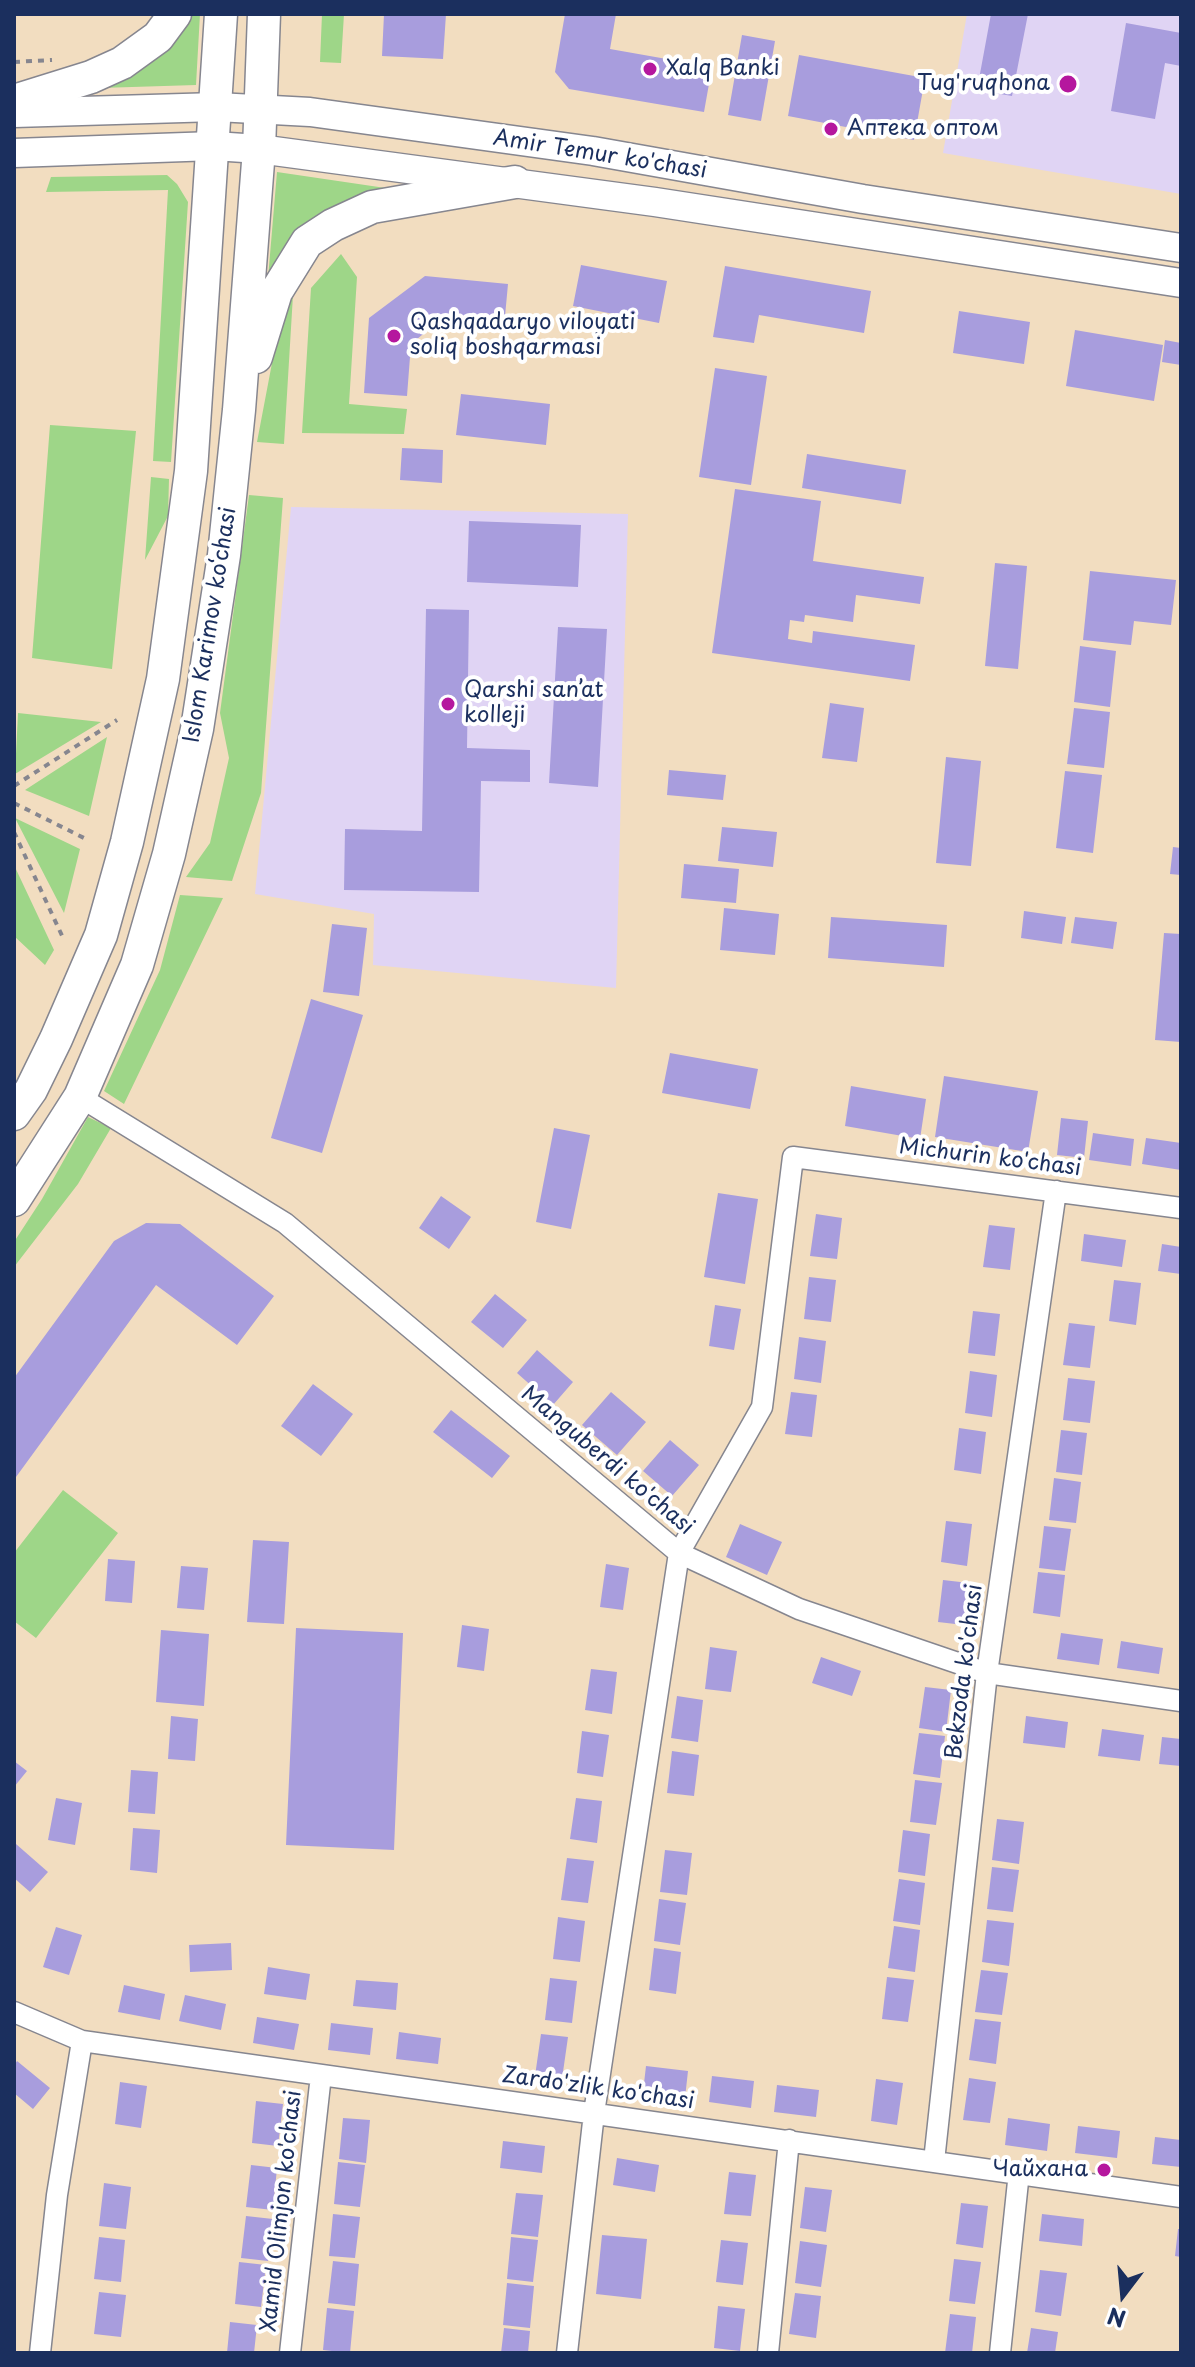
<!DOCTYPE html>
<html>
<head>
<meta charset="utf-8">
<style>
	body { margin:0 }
	#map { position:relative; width:1195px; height:2367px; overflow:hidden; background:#f2ddc0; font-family:"Playpen Sans",sans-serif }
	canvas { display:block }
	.frame { position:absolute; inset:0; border:16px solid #1b2f5e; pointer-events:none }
	.north { position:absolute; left:1083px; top:2255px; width:80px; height:80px; -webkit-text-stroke:6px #fff; paint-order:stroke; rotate:196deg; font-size:22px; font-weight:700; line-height:32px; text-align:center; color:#1b2f5e }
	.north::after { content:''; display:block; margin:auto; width:28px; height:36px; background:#1b2f5e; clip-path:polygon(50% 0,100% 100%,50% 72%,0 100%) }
</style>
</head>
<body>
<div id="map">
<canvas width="1195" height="2367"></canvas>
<div class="frame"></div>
<div class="north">N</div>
</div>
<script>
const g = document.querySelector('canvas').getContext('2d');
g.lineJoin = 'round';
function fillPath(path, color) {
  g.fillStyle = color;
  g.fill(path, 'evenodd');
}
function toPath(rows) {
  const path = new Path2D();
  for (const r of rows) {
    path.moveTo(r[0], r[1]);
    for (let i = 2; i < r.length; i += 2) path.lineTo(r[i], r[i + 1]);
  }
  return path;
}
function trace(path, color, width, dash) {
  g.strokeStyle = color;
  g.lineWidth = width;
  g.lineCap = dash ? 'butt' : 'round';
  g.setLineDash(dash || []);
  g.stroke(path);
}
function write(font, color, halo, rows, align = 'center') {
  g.font = font + ' "Playpen Sans",sans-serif';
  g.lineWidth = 8;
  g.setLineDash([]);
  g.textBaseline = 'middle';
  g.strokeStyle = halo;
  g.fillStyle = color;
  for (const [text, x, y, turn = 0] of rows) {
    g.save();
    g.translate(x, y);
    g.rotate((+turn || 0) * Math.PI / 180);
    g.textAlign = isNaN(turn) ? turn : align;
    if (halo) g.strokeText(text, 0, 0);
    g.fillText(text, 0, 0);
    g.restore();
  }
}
fillPath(toPath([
	[967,14,1181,14,1181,194,943,153],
	[291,507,628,514,616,988,373,965,374,914,255,894]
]), '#e0d4f4');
fillPath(toPath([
	[190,14,200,14,196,85,100,88],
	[322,14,344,14,341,63,320,62],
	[277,172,399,190,267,290],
	[167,175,177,184,188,202,171,462,153,461,168,190,46,192,51,177],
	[341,254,357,277,349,404,407,409,404,434,302,433,311,288],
	[293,295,284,444,257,442,280,321],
	[50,425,136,431,112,669,32,658],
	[151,477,169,479,168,516,145,560],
	[249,495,283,498,261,793,232,881,186,877,210,843,229,758,220,713],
	[18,713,101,722,15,774],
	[107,737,89,816,25,790],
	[15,818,80,849,64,913],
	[14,865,54,950,45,965,14,936],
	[180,895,223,898,124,1104,104,1091,160,970],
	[88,1117,111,1128,78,1184,14,1267,14,1242,42,1199],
	[63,1490,118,1533,36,1638,14,1621,14,1553]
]), '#9ed688');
fillPath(toPath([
	[384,14,446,14,443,59,382,56],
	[565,14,616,14,610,49,712,67,704,112,569,89,555,72],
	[991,14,1028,14,1012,96,977,90],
	[1126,23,1181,33,1181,66,1165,63,1155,119,1111,111],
	[742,35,775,41,761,121,728,115],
	[799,55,925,78,914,140,788,116],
	[581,265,667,281,659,323,573,306],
	[725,266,871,291,864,333,759,315,754,343,713,337],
	[425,276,508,284,504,327,439,321,411,344,407,396,364,393,369,318],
	[959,311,1030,322,1024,364,953,353],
	[1075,330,1163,345,1154,401,1066,386],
	[1165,340,1181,343,1181,365,1162,362],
	[715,368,767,376,751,485,699,477],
	[461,394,550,404,546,445,456,435],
	[402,448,443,450,442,483,400,480],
	[807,454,906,470,901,504,802,488],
	[735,489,821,501,813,561,924,577,920,604,856,595,853,622,805,615,804,622,790,620,788,639,812,643,813,631,915,645,910,681,712,653],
	[469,521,581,525,578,587,467,582],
	[995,563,1027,566,1018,669,985,666],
	[1090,571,1176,580,1171,625,1134,621,1131,645,1083,640],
	[426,609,469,610,467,748,530,750,530,782,481,781,479,892,344,890,345,829,422,831],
	[558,627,607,629,598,787,549,783],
	[1080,646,1116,651,1110,707,1074,702],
	[830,703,864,708,857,762,822,758],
	[1074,708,1110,712,1104,768,1067,764],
	[946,757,981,761,971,866,936,863],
	[669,770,726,775,723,800,667,795],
	[1065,771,1102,775,1093,853,1056,848],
	[722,827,777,832,773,867,718,861],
	[1173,847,1181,848,1181,875,1170,874],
	[684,864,739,869,736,903,681,898],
	[724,908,779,914,775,955,720,950],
	[1024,911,1066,917,1062,944,1021,938],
	[831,917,947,925,944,967,828,958],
	[1075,917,1117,922,1113,949,1071,943],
	[332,924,367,928,359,996,323,992],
	[1164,933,1181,934,1181,1042,1155,1040],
	[311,999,363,1015,322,1153,271,1138],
	[670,1053,758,1069,750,1109,662,1093],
	[944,1076,1038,1091,1028,1152,935,1137],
	[851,1086,926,1099,920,1139,845,1126],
	[1061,1118,1088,1121,1084,1158,1057,1155],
	[554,1128,590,1135,571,1229,536,1222],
	[1093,1133,1134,1139,1131,1166,1089,1160],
	[1146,1138,1181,1143,1181,1170,1142,1164],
	[718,1193,758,1199,745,1284,704,1277],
	[441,1196,471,1217,449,1249,419,1228],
	[816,1214,842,1218,837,1259,810,1256],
	[146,1223,180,1224,274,1296,237,1345,156,1285,16,1477,14,1378,114,1241],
	[989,1225,1015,1228,1010,1270,983,1267],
	[1084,1234,1126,1240,1122,1267,1081,1261],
	[1162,1244,1181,1247,1181,1274,1158,1271],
	[809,1277,836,1280,831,1322,804,1319],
	[1114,1280,1141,1283,1136,1325,1109,1321],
	[495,1294,527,1320,503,1348,471,1322],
	[715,1305,741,1309,734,1350,709,1346],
	[973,1311,1000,1314,995,1356,968,1353],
	[1069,1323,1095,1326,1090,1368,1063,1365],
	[799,1337,826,1341,821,1383,794,1379],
	[537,1350,573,1382,553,1405,517,1373],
	[970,1371,997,1375,992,1417,965,1413],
	[1068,1378,1095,1381,1090,1423,1063,1420],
	[313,1384,353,1414,321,1456,281,1426],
	[611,1392,646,1422,617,1455,582,1425],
	[791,1392,817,1395,812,1437,785,1434],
	[451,1410,510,1456,492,1478,433,1432],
	[959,1428,986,1432,981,1474,954,1470],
	[1061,1430,1087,1433,1082,1475,1056,1472],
	[670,1440,699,1465,672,1496,643,1471],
	[1054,1478,1081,1482,1076,1523,1049,1520],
	[946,1521,972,1524,967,1566,941,1562],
	[740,1524,782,1542,767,1575,726,1557],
	[1044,1526,1071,1529,1065,1571,1039,1568],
	[253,1540,289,1542,284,1624,247,1622],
	[108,1559,135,1561,132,1603,105,1601],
	[606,1564,629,1568,623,1610,600,1607],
	[181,1566,208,1568,204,1610,177,1608],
	[1038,1572,1065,1575,1060,1617,1033,1613],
	[943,1580,969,1583,964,1625,938,1622],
	[462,1625,489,1629,484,1671,457,1667],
	[296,1628,403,1633,394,1850,286,1845],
	[161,1630,209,1634,204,1706,156,1702],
	[1061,1633,1103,1639,1099,1665,1057,1659],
	[1121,1641,1163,1648,1159,1674,1117,1668],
	[710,1647,737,1651,731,1692,705,1689],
	[821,1657,861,1671,852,1696,812,1683],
	[591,1669,617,1672,612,1714,585,1710],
	[925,1687,951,1690,946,1732,919,1728],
	[677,1696,703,1700,698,1742,671,1738],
	[171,1716,198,1719,195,1761,168,1759],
	[1026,1716,1068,1722,1065,1748,1023,1743],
	[1102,1729,1144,1735,1140,1761,1098,1756],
	[582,1731,609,1735,603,1777,577,1773],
	[919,1733,945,1736,940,1778,913,1774],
	[1162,1737,1181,1739,1181,1766,1159,1764],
	[672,1751,699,1755,694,1796,667,1793],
	[14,1761,27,1771,14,1787],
	[131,1770,158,1772,155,1814,128,1812],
	[915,1780,942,1783,936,1825,910,1822],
	[56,1798,82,1803,75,1845,48,1840],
	[576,1798,602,1801,597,1843,570,1839],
	[997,1819,1024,1822,1019,1864,992,1860],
	[133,1828,160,1830,157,1873,130,1870],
	[903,1830,930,1834,925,1876,898,1872],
	[16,1844,48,1872,30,1892,14,1878],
	[665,1850,692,1853,687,1895,660,1892],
	[567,1858,594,1861,588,1903,561,1900],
	[992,1867,1019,1870,1013,1912,987,1909],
	[899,1879,925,1883,920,1925,893,1921],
	[659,1899,686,1903,680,1945,654,1941],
	[558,1917,585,1921,580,1962,553,1959],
	[987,1920,1014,1923,1009,1966,982,1962],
	[894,1926,920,1930,915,1972,888,1968],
	[56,1927,82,1935,69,1975,43,1967],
	[231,1943,232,1970,190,1972,189,1945],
	[654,1948,681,1952,676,1994,649,1990],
	[268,1967,310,1974,306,2000,264,1994],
	[981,1970,1008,1973,1002,2015,975,2012],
	[887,1977,914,1980,908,2022,882,2019],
	[550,1978,577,1981,572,2023,545,2020],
	[356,1980,398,1983,396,2010,353,2006],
	[124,1985,165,1994,160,2020,118,2012],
	[185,1995,226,2004,221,2030,179,2021],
	[257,2017,299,2024,294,2050,253,2043],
	[975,2019,1001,2022,996,2064,969,2060],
	[331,2023,373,2028,370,2055,328,2050],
	[399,2032,441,2038,438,2064,396,2059],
	[541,2034,568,2037,562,2079,535,2076],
	[17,2061,50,2088,33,2109,14,2093,14,2066],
	[646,2066,688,2071,685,2098,643,2092],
	[712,2076,754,2081,751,2108,709,2102],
	[969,2078,996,2082,990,2123,963,2120],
	[876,2079,903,2083,897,2125,871,2121],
	[120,2082,147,2086,141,2128,115,2124],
	[777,2085,819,2090,816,2117,774,2112],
	[256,2101,283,2104,278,2146,252,2143],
	[343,2118,370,2120,366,2163,339,2159],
	[1008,2118,1050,2124,1047,2151,1005,2145],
	[1078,2126,1120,2131,1117,2158,1075,2153],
	[1155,2137,1181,2140,1181,2167,1152,2164],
	[503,2141,545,2146,542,2173,500,2168],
	[617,2158,659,2165,655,2192,613,2185],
	[338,2162,365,2165,360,2207,334,2204],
	[251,2165,277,2168,273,2210,246,2207],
	[729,2172,756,2175,751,2216,724,2214],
	[104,2183,131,2187,126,2229,99,2226],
	[805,2187,832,2190,826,2232,800,2228],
	[516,2193,543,2195,538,2237,511,2234],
	[961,2203,988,2206,983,2248,956,2244],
	[333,2214,360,2217,355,2258,329,2256],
	[1042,2214,1084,2219,1082,2246,1039,2241],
	[246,2216,273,2219,268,2261,241,2258],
	[1178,2229,1181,2229,1181,2257,1175,2256],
	[602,2235,647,2239,641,2299,596,2294],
	[99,2237,125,2240,121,2282,94,2279],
	[511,2237,538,2240,533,2282,507,2279],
	[721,2240,748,2243,743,2285,716,2282],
	[800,2241,827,2245,821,2287,795,2283],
	[954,2259,981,2262,975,2304,949,2301],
	[333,2261,359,2264,355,2306,328,2303],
	[239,2262,266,2265,261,2307,235,2304],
	[1040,2270,1067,2273,1061,2316,1035,2312],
	[507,2283,534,2286,530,2328,503,2325],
	[99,2292,126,2295,121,2337,94,2334],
	[795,2293,821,2296,816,2338,789,2334],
	[718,2306,745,2309,740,2351,714,2348],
	[327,2308,354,2311,350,2353,323,2350],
	[950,2314,976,2317,972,2353,945,2353],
	[230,2322,257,2325,254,2353,227,2353],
	[504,2328,530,2331,528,2353,501,2353],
	[1031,2328,1058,2332,1055,2353,1027,2353]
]), '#a89ddd');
const minor = toPath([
	[80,1097,285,1223,679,1553,799,1609,987,1673,1181,1701],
	[14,2012,82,2041,1181,2197],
	[934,2161,987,1673,1056,1191],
	[40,2353,57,2195,82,2041],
	[290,2353,321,2075],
	[567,2353,594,2113,679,1553,762,1407,793,1157,1181,1208],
	[768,2353,789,2140],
	[1000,2353,1019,2172]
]);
const secondary = toPath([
	[14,113,217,107,310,112,593,151,863,199,1181,248],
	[14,153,214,146,259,149,655,202,1181,283]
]);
const primary = toPath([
	[14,101,91,77,122,63,158,37,175,14],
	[256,357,276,292,307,242,333,225,372,207,515,182],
	[14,1114,31,1090,56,1039,101,935,127,842,163,679,191,471,221,14],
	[14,1200,80,1097,137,965,169,854,197,729,224,555,239,410,259,149,264,14]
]);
trace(minor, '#86868f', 23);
trace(secondary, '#86868f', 31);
trace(primary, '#86868f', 35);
trace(toPath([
	[14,62,52,60],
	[14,786,117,720],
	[14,803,88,840],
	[14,832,64,940]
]), '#86868f', 4, [6, 6]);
trace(minor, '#fff', 20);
trace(secondary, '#fff', 28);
trace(primary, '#fff', 32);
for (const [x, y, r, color] of [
	[650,69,8,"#b5179e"],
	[1068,84,10,"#b5179e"],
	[831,129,8,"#b5179e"],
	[394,336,8,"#b5179e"],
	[448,704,8,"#b5179e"],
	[1104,2170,8,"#b5179e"]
]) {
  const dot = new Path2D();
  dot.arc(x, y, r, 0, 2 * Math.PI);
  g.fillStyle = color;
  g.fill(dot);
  trace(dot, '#fff', 3);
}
write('22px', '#1b2f5e', '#fff', [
	["Xalq Banki",666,69],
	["Tug'ruqhona",1050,84,"right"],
	["Аптека оптом",847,129],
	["Qashqadaryo viloyati",410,323],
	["soliq boshqarmasi",410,348],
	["Qarshi san’at",464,691],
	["kolleji",464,716],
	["Чайхана",1088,2170,"right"]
], 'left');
write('22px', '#1b2f5e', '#fff', [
	["Amir Temur ko'chasi",600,155,9],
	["Islom Karimov ko‘chasi",211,625,-81],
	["Michurin ko'chasi",990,1158,7],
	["Manguberdi ko'chasi",607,1461,40],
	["Bekzoda ko'chasi",965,1672,-83],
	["Zardo'zlik ko'chasi",598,2089,8],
	["Xamid Olimjon ko'chasi",282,2211,-84]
]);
</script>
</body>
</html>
